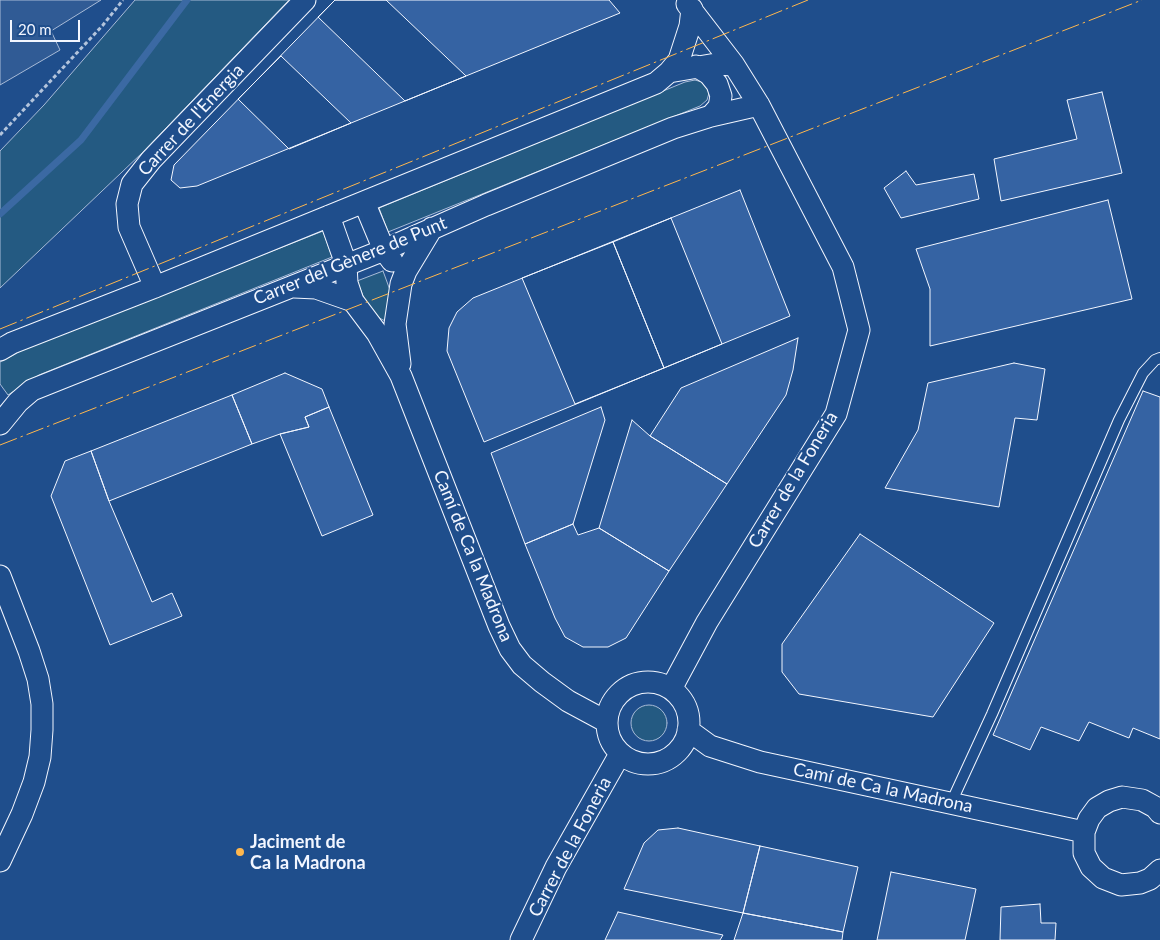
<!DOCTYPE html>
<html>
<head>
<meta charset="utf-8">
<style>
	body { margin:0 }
	#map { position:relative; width:1160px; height:940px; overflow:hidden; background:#1f4e8c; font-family:Lato,sans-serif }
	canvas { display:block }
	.scale { position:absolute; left:10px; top:20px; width:70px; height:22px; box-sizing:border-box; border:2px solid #f2f6ff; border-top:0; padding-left:6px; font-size:15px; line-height:18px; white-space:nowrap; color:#f2f6ff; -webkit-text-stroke:4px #1f4e8c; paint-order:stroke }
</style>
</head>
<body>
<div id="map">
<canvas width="1160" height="940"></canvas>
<div class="scale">20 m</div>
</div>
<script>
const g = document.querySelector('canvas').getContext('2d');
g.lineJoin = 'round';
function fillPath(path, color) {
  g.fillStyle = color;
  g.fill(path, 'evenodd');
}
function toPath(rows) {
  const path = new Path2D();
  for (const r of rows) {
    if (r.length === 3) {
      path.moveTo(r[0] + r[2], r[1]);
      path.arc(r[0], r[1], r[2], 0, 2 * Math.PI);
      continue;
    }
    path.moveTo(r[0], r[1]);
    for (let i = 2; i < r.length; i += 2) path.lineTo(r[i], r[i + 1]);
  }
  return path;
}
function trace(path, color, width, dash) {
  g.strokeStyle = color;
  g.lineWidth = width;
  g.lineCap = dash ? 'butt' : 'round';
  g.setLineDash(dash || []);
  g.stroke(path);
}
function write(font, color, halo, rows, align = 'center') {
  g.font = font + ' Lato,sans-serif';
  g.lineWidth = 4;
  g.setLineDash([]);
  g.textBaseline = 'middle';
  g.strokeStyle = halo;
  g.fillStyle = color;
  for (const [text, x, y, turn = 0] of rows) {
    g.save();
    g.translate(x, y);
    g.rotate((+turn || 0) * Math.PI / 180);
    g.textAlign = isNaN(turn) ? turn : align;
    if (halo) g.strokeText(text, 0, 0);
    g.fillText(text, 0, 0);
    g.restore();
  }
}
const green = toPath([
	[135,0,289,0,142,153,0,288,0,151,44,105,135,0],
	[695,80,705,83,709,93,707,100,700,106,388,232,379,208,685,82,695,80],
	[323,231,332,257,39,375,8,395,0,384,0,362,26,348,323,231],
	[383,271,394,301,387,322,370,313,357,281,383,271],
	[649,723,18]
]);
fillPath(green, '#245a82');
trace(green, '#a8bbd7', 1);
const parking = toPath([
	[0,0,101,0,51,31,60,50,0,85,0,0]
]);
fillPath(parking, '#305b95');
trace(parking, '#a8bbd7', 1);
trace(toPath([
	[0,214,81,140,187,0]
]), '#3b69a3', 7);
const building = toPath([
	[335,0,609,0,620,13,197,186,180,188,171,180,174,165,335,0],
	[335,0,386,0,466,76,405,101,318,17,335,0],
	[281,56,351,123,289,149,238,99,281,56],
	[1102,92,1122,173,1001,201,994,159,1077,139,1067,100,1102,92],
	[906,171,916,185,974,174,979,199,901,218,884,188,906,171],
	[740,190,790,316,484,442,447,351,449,328,457,312,473,298,740,190],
	[1108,200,1132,299,930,346,930,289,916,249,1108,200],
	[671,218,722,344,664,368,613,242,671,218],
	[613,242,664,368,575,404,522,278,613,242],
	[798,338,793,370,786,395,727,484,650,436,681,388,798,338],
	[1014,363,1045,369,1037,420,1015,418,999,507,885,488,918,430,928,383,1014,363],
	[285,373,322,389,329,407,305,417,309,427,280,434,252,444,232,395,285,373],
	[1143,391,1160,397,1160,739,1133,728,1129,738,1089,722,1079,741,1041,727,1030,750,993,735,1143,391],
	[232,395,252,444,109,501,91,451,232,395],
	[329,407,373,515,322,536,280,434,309,427,305,417,329,407],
	[601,407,605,420,573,524,525,544,491,453,601,407],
	[632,420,650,436,727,484,669,571,599,528,632,420],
	[91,451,109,501,152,602,172,593,182,616,110,645,51,496,65,461,91,451],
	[573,524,578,535,599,528,669,571,626,638,608,647,583,647,565,637,555,618,525,544,573,524],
	[860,534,994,623,933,717,799,694,782,672,782,644,860,534],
	[678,828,760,846,743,913,624,889,644,843,658,830,678,828],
	[760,846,858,867,843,932,743,913,760,846],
	[891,872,976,889,965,940,877,940,891,872],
	[1040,904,1041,923,1056,923,1055,940,1000,940,1001,907,1040,904],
	[618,912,723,935,720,940,605,940,618,912],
	[743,913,843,932,842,940,734,940,743,913]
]);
fillPath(building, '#3563a3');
trace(building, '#f2f6ff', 1);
const service = toPath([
	[951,803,992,714,1119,420,1143,373,1155,360,1160,358]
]);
const minor = toPath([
	[696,66,709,74,717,84,721,96,719,107,711,116],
	[669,72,716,64,734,65],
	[364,202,384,250,392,261],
	[329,216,346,264,347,283,353,301,377,333,401,376,499,626,510,649,522,665,542,682,568,701,607,722],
	[155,287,129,227,127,204,132,184,151,160,305,0],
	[294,287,316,288,353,301],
	[0,350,12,343,155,287,656,83,669,72,679,60,690,26,692,9],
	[400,364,395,324,401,284,406,271,432,228],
	[0,424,18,402,32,390,67,376,384,250,486,205,673,128,711,116,759,105],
	[0,576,29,651,38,679,42,704,42,730,40,757,34,782,22,814,0,861],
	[648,723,41],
	[671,689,707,622,836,414,859,330,843,267,759,105,734,65,687,4],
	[688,730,710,746,760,762,1084,832],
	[1160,813,1155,807,1142,800,1122,797,1109,801,1097,808,1089,819,1084,832,1084,853,1091,867,1103,878,1121,885,1140,883,1150,879,1160,870],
	[521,940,556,867,620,754]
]);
trace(service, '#f2f6ff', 12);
trace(minor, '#f2f6ff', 23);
trace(toPath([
	[0,135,103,25,123,0]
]), '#b3c4dc', 3, [4, 2.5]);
trace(service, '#1f4e8c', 10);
trace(minor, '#1f4e8c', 21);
trace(toPath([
	[0,329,808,0],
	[0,445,1142,0]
]), '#ffb74d', 1, [18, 4, 2.5, 4]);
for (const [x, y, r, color] of [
	[240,852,5,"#ffb74d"]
]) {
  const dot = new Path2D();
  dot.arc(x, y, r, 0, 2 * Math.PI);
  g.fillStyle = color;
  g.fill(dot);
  trace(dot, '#1f4e8c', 2);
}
write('18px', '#f2f6ff', '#1f4e8c', [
	["Carrer de l'Energia",191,120,-47],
	["Carrer del Gènere de Punt",350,261,-22],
	["Carrer de la Foneria",793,480,-59],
	["Camí de Ca la Madrona",473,556,68],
	["Camí de Ca la Madrona",883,788,12],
	["Carrer de la Foneria",570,847,-62]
]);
write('bold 18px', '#f2f6ff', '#1f4e8c', [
	["Jaciment de",250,842],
	["Ca la Madrona",250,863]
], 'left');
</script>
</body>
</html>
